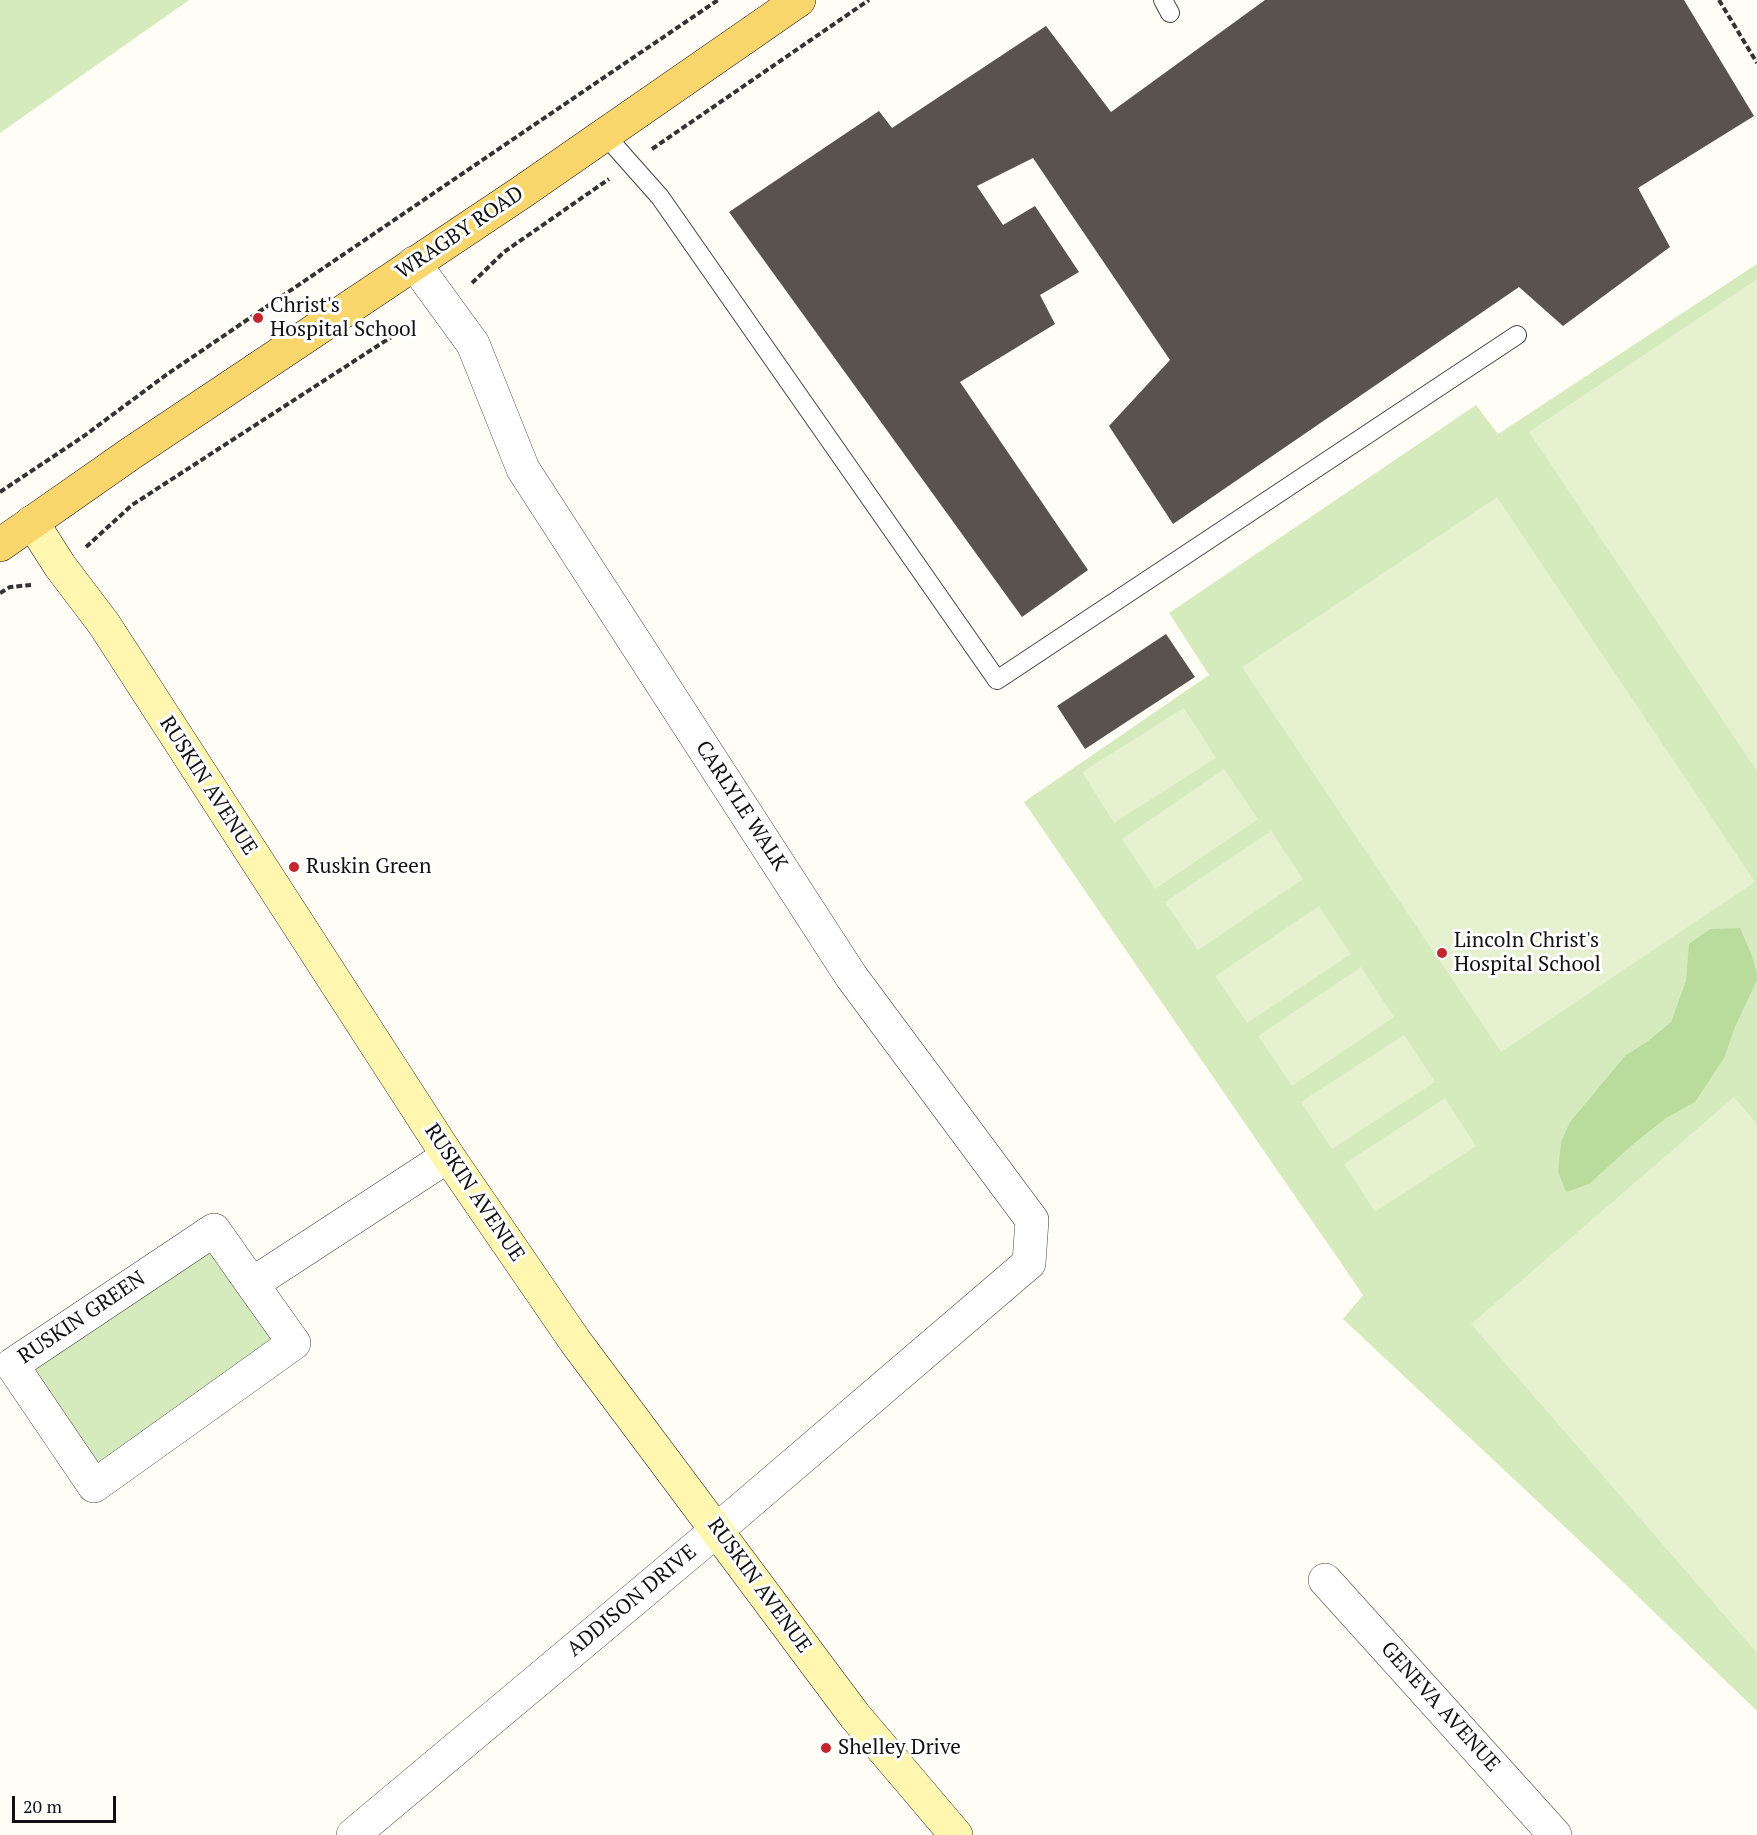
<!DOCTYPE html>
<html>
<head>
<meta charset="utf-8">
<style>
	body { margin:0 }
	#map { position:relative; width:1757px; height:1835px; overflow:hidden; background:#fffdf5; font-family:"PT Serif",serif }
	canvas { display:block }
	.scale { position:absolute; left:12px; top:1796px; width:104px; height:27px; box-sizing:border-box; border:3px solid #111; border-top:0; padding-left:8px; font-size:18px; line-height:21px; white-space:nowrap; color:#111; -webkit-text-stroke:4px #fff; paint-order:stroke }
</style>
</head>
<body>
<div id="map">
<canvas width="1757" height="1835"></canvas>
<div class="scale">20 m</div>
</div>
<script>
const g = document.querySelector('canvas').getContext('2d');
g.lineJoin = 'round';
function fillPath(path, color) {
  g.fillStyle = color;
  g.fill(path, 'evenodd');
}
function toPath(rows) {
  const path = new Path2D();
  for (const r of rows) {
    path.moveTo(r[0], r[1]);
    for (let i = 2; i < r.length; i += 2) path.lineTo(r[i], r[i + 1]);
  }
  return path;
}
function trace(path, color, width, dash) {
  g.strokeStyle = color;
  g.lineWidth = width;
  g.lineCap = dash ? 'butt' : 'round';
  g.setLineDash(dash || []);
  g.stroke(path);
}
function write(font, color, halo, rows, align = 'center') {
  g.font = font + ' "PT Serif",serif';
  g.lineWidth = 6;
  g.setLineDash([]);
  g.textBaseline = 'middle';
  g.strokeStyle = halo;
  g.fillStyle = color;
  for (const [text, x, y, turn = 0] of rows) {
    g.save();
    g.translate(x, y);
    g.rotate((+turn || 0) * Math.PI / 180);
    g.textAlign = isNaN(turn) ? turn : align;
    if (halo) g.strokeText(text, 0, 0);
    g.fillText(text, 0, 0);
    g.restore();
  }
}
fillPath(toPath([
	[0,0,189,0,0,133],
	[1757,264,1757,1711,1598,1558,1343,1319,1363,1295,1024,802,1209,675,1169,613,1476,405,1498,434],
	[214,1230,294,1343,94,1486,12,1365]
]), '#d5ebbd');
fillPath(toPath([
	[1740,928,1752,956,1757,974,1757,980,1735,1027,1724,1058,1695,1102,1666,1118,1632,1145,1589,1184,1566,1192,1558,1172,1561,1142,1570,1122,1626,1055,1647,1042,1671,1022,1686,981,1689,944,1710,929]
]), '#b9dc9c');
fillPath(toPath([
	[1757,279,1757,771,1529,432],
	[1497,497,1755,882,1501,1052,1242,667],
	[1184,708,1216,758,1114,823,1082,772],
	[1224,769,1258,819,1155,889,1122,839],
	[1271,831,1303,879,1198,950,1165,902],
	[1319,906,1351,954,1247,1023,1215,976],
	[1361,967,1394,1017,1292,1086,1258,1036],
	[1404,1035,1435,1082,1332,1149,1301,1102],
	[1734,1097,1757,1124,1757,1653,1471,1324],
	[1445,1098,1476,1146,1375,1212,1344,1164]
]), '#e6f2cf');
fillPath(toPath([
	[1265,0,1684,0,1754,116,1638,188,1670,247,1563,326,1519,287,1173,524,1109,426,1170,360,1033,158,977,186,1003,225,1035,206,1079,272,1040,295,1055,324,960,382,1088,570,1022,617,729,212,879,111,892,128,1046,26,1111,112],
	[1166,634,1195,677,1085,749,1057,706]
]), '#5a524d');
const service = toPath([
	[1163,0,1170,13],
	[605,135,660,197,997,680,1517,335]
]);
const minor = toPath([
	[252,1284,294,1343,94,1486,12,1365,214,1230,252,1284,448,1156],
	[1325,1580,1555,1835],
	[353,1835,717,1530,1029,1263,1032,1220,851,976,523,469,473,344,414,263]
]);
const secondary = toPath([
	[32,522,60,566,104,624,448,1156,575,1341,855,1716,956,1835]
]);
const primary = toPath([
	[0,545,130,454,522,192,799,0]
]);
trace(service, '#444', 20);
trace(minor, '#444', 34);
trace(secondary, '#333', 34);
trace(primary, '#222', 34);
trace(toPath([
	[1719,0,1757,63],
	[652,149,869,0],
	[472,283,504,252,609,179],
	[0,492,84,436,166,375,718,0],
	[86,547,132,505,416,321],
	[0,593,10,587,31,585]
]), '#333', 4, [6, 3]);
trace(service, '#fff', 18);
trace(minor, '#fff', 33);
trace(secondary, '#fff6b0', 33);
trace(primary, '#f9d66b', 33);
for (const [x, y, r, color] of [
	[258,318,6,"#c4262e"],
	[294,867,6,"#c4262e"],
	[1442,953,6,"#c4262e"],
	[826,1748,6,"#c4262e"]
]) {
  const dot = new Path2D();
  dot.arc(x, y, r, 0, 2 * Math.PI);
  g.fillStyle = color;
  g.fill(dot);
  trace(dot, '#fff', 2);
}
write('21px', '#111', '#fff', [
	["WRAGBY ROAD",460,233,-34],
	["RUSKIN AVENUE",208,786,57],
	["CARLYLE WALK",741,806,57],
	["RUSKIN AVENUE",474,1193,56],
	["RUSKIN GREEN",82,1318,-34],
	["RUSKIN AVENUE",759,1586,54],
	["ADDISON DRIVE",632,1601,-40],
	["GENEVA AVENUE",1440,1707,48]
]);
write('21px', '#111', '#fff', [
	["Christ's",270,306],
	["Hospital School",270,330],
	["Ruskin Green",306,867],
	["Lincoln Christ's",1454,941],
	["Hospital School",1454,965],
	["Shelley Drive",838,1748]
], 'left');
</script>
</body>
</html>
